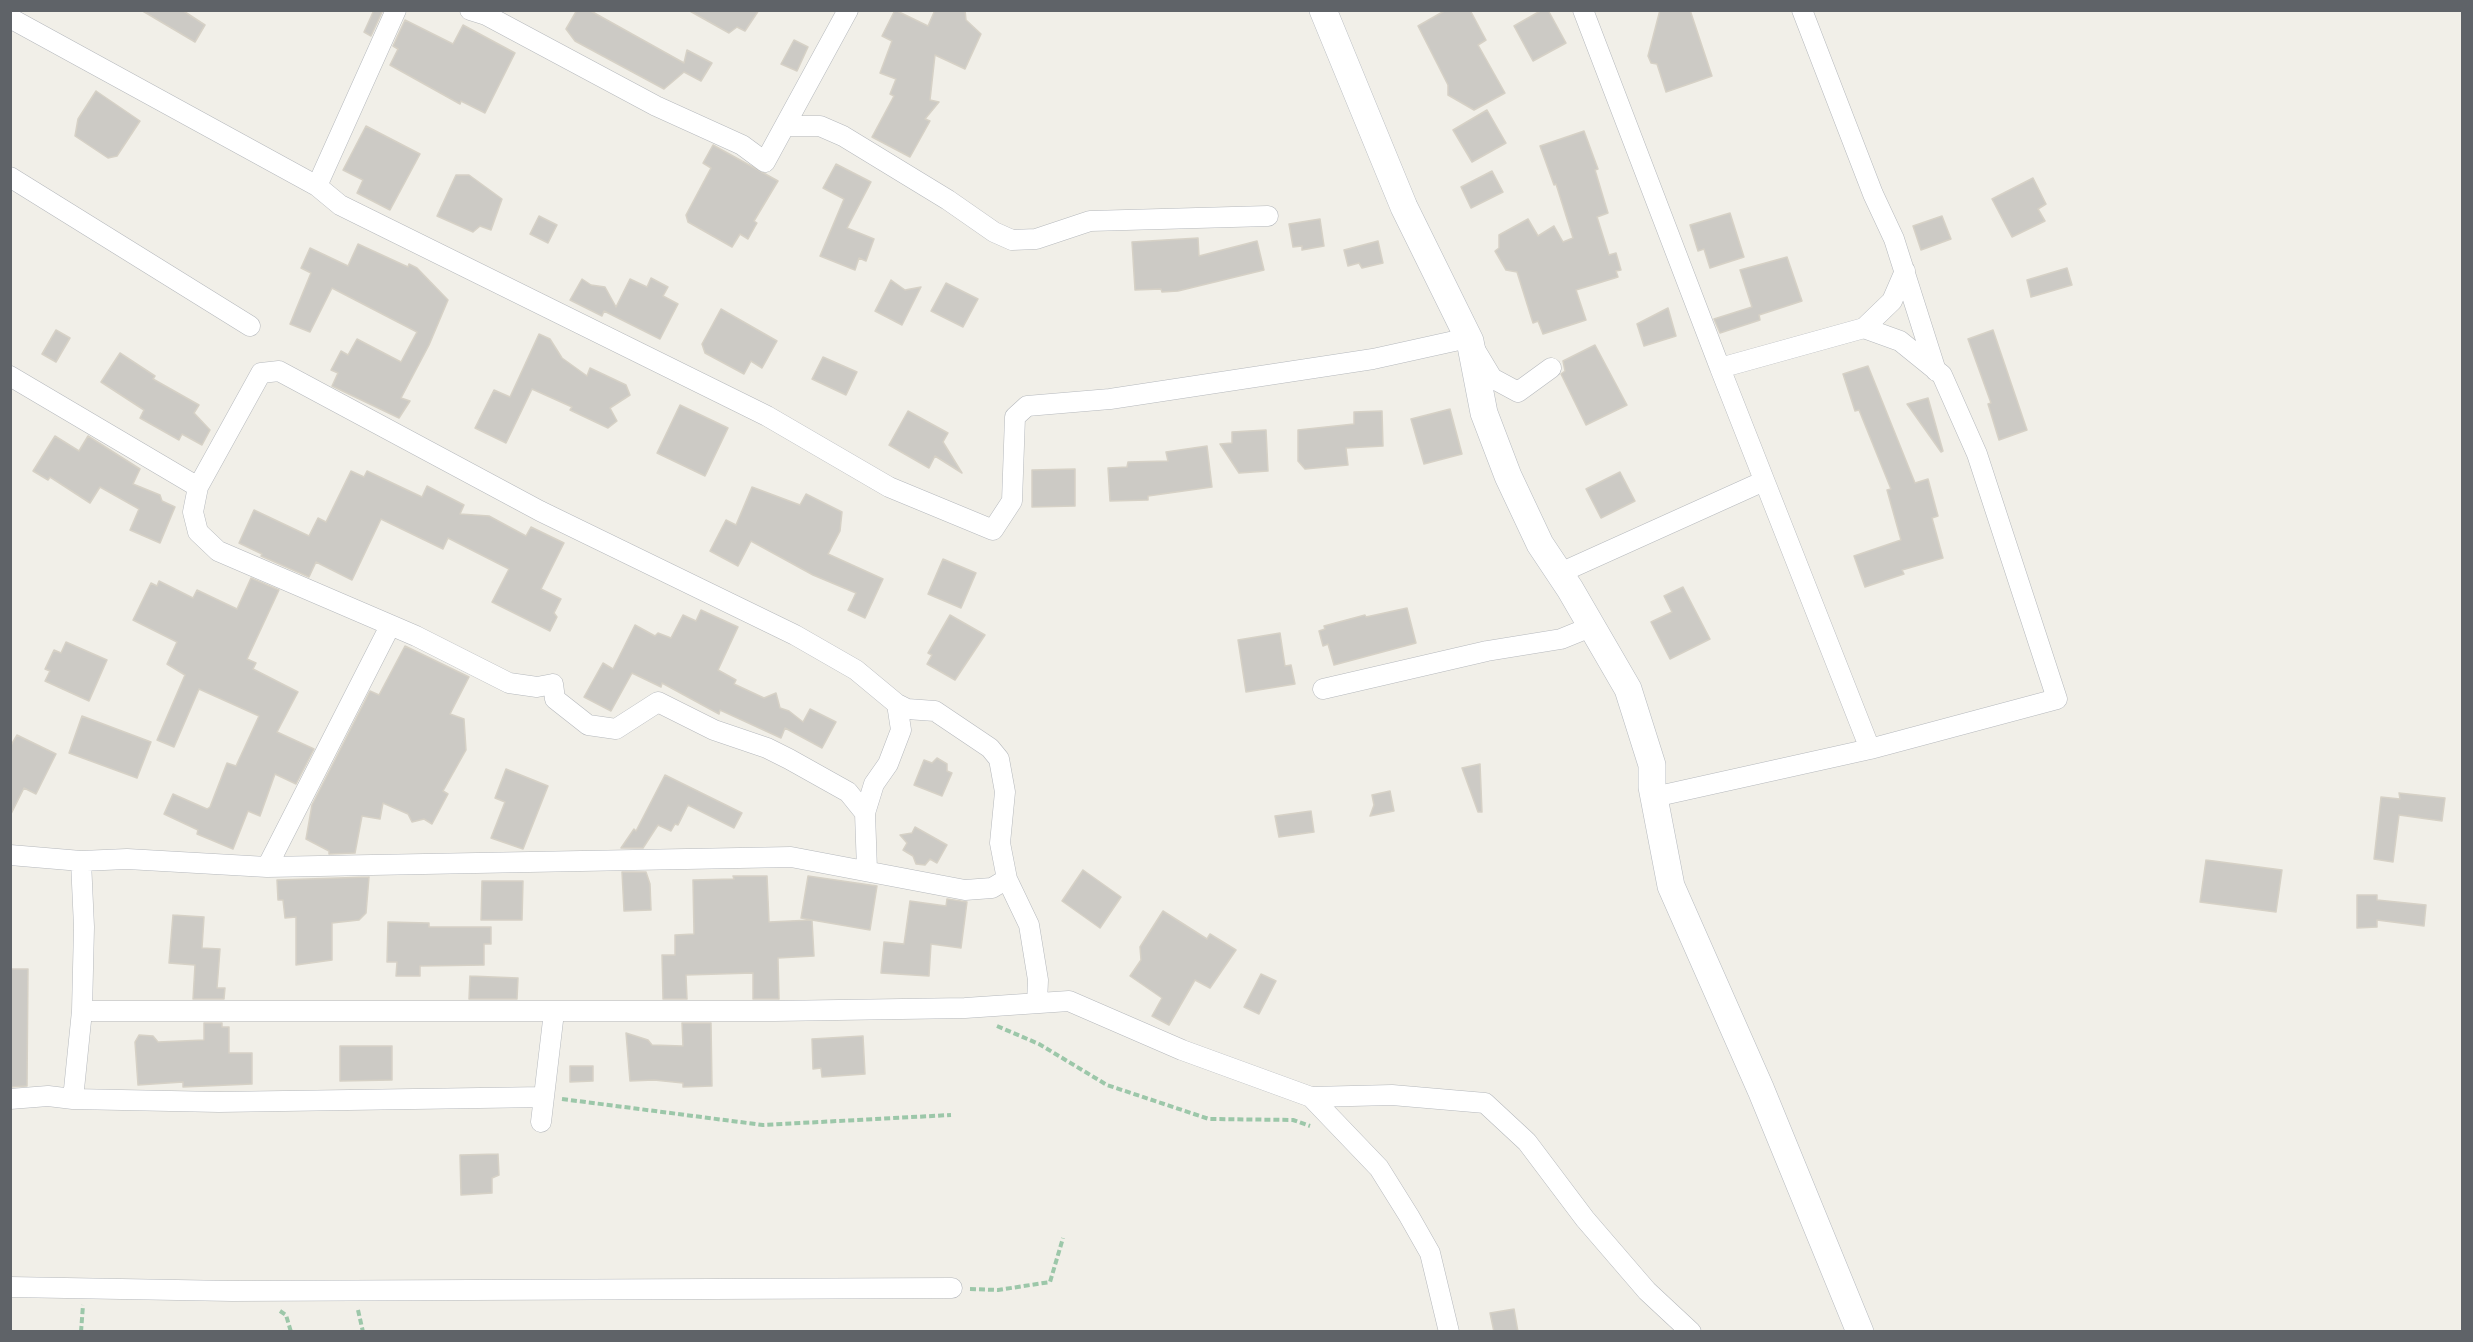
<!DOCTYPE html>
<html>
<head>
<meta charset="utf-8">
<style>
	body { margin:0 }
	#map { position:relative; width:2473px; height:1342px; overflow:hidden; background:#f1efe8; font-family:Rubik,sans-serif }
	canvas { display:block }
	.frame { position:absolute; inset:0; border:12px solid #5f6368; pointer-events:none }
</style>
</head>
<body>
<div id="map">
<canvas width="2473" height="1342"></canvas>
<div class="frame"></div>
</div>
<script>
const g = document.querySelector('canvas').getContext('2d');
g.lineJoin = 'round';
function fillPath(path, color) {
  g.fillStyle = color;
  g.fill(path, 'evenodd');
}
function toPath(rows) {
  const path = new Path2D();
  for (const r of rows) {
    path.moveTo(r[0], r[1]);
    for (let i = 2; i < r.length; i += 2) path.lineTo(r[i], r[i + 1]);
  }
  return path;
}
function trace(path, color, width, dash) {
  g.strokeStyle = color;
  g.lineWidth = width;
  g.lineCap = dash ? 'butt' : 'round';
  g.setLineDash(dash || []);
  g.stroke(path);
}
const building = toPath([
	[141,10,182,10,205,25,195,42,141,10],
	[374,10,383,10,371,36,364,32,374,10],
	[577,10,589,10,684,63,687,50,712,63,701,81,684,72,664,89,575,41,566,29,577,10],
	[688,10,759,10,745,31,737,27,729,33,688,10],
	[895,10,928,26,935,10,965,10,966,20,981,34,965,69,935,55,930,100,939,102,925,119,930,121,910,157,872,137,894,96,890,94,896,79,880,73,892,41,882,36,895,10],
	[1446,10,1470,10,1486,40,1478,45,1505,93,1474,110,1448,95,1448,85,1418,26,1446,10],
	[1542,10,1548,10,1566,43,1533,61,1514,26,1542,10],
	[1660,10,1690,10,1712,76,1666,92,1657,64,1651,63,1648,56,1660,10],
	[405,20,453,44,463,25,515,53,485,113,461,101,460,104,390,65,398,49,393,46,405,20],
	[794,40,808,47,797,71,781,64,794,40],
	[96,91,140,121,117,156,108,158,75,136,78,119,96,91],
	[1487,110,1506,143,1472,162,1453,130,1487,110],
	[366,126,420,154,390,210,357,193,363,180,343,170,366,126],
	[1584,131,1598,169,1595,170,1608,213,1597,217,1609,255,1616,253,1621,270,1616,271,1618,277,1576,290,1586,320,1543,334,1538,321,1533,323,1517,272,1506,270,1495,251,1499,248,1499,235,1528,219,1538,236,1554,226,1563,242,1573,238,1556,184,1554,185,1540,146,1584,131],
	[713,145,778,181,754,221,757,223,748,239,740,234,732,247,688,222,686,215,711,168,703,163,713,145],
	[836,164,871,182,847,228,874,239,866,261,859,258,855,270,820,256,844,199,823,188,836,164],
	[1492,171,1503,192,1471,208,1461,187,1492,171],
	[456,175,469,175,502,199,491,230,480,226,473,232,437,216,456,175],
	[2033,178,2046,204,2038,209,2045,221,2012,237,1992,199,2033,178],
	[1730,213,1744,257,1710,268,1704,249,1698,251,1690,225,1730,213],
	[539,216,557,225,548,243,530,234,539,216],
	[1942,216,1951,239,1921,250,1913,226,1942,216],
	[1320,219,1324,246,1302,250,1302,246,1293,247,1289,224,1320,219],
	[1198,238,1199,256,1257,241,1264,270,1178,291,1162,292,1161,289,1135,290,1132,242,1198,238],
	[1378,241,1383,263,1362,268,1359,263,1348,266,1344,250,1378,241],
	[358,244,408,267,409,264,417,268,448,300,429,345,401,398,410,401,399,418,332,386,338,373,331,370,341,351,348,355,357,339,401,362,417,332,332,288,310,332,290,324,311,273,301,268,310,248,348,266,358,244],
	[1787,257,1802,301,1759,315,1760,320,1720,333,1714,319,1752,307,1740,270,1787,257],
	[2067,268,2072,285,2031,297,2027,280,2067,268],
	[651,278,668,287,663,296,678,304,660,339,604,311,602,316,570,300,582,279,591,285,605,287,616,307,630,279,647,287,651,278],
	[891,280,905,290,921,287,902,325,875,311,891,280],
	[946,283,978,299,963,327,931,311,946,283],
	[1668,308,1676,336,1644,346,1637,324,1668,308],
	[721,309,777,341,762,368,751,361,744,374,705,353,702,344,721,309],
	[56,330,70,338,56,362,42,354,56,330],
	[1993,330,2027,430,1999,440,1988,404,1991,403,1968,339,1993,330],
	[539,334,550,339,562,358,587,376,590,368,626,385,630,395,610,408,617,421,608,428,570,410,572,407,532,389,506,443,475,428,494,390,510,397,539,334],
	[1595,345,1627,405,1586,425,1561,374,1565,371,1563,361,1595,345],
	[120,353,155,376,153,379,199,405,194,413,210,430,202,445,182,434,179,440,140,418,144,410,101,382,120,353],
	[823,357,857,372,846,395,812,379,823,357],
	[1868,366,1915,483,1928,479,1938,516,1932,518,1943,558,1902,570,1904,574,1865,587,1854,556,1901,540,1887,490,1891,489,1859,410,1855,411,1843,374,1868,366],
	[1928,398,1943,451,1941,452,1907,404,1928,398],
	[680,405,728,428,705,476,657,453,680,405],
	[1450,409,1462,454,1424,464,1411,419,1450,409],
	[908,411,948,433,943,442,962,473,935,456,929,468,889,445,908,411],
	[1382,411,1383,446,1346,448,1348,465,1305,469,1298,461,1298,430,1354,424,1354,412,1382,411],
	[1266,430,1268,471,1239,473,1220,444,1232,443,1232,432,1266,430],
	[55,436,79,451,88,436,140,469,133,484,160,495,162,501,175,507,160,543,130,530,139,509,100,487,90,503,50,477,48,480,33,471,55,436],
	[1207,446,1212,487,1148,496,1148,500,1110,501,1108,468,1127,467,1128,462,1168,461,1166,452,1207,446],
	[1075,469,1075,506,1032,507,1032,470,1075,469],
	[351,471,364,477,367,471,422,497,427,486,464,505,460,514,489,516,526,536,531,527,564,543,541,589,561,599,554,613,557,617,550,631,492,602,509,569,448,538,443,549,381,519,352,580,316,562,309,577,261,556,262,554,239,543,254,510,309,536,318,518,326,522,351,471],
	[1620,472,1635,501,1601,518,1586,489,1620,472],
	[752,487,800,505,806,494,842,512,840,531,828,554,883,579,865,618,848,610,856,593,813,575,751,541,738,566,710,551,726,520,736,525,752,487],
	[943,559,976,573,961,608,928,594,943,559],
	[251,578,279,590,247,659,256,663,253,669,298,692,277,732,314,749,296,784,275,774,260,816,248,811,233,849,197,834,198,830,164,814,173,794,207,809,210,807,227,763,236,766,259,716,199,689,174,747,157,740,185,675,167,664,177,642,133,620,151,583,157,586,159,581,193,598,197,590,237,609,251,578],
	[1683,587,1710,639,1670,659,1651,622,1672,612,1664,596,1683,587],
	[1407,608,1416,643,1334,665,1328,644,1323,646,1319,631,1325,629,1324,626,1365,615,1366,617,1407,608],
	[701,610,738,627,718,670,736,680,734,684,764,698,776,693,780,708,789,711,803,722,810,709,836,722,822,748,785,728,781,738,720,710,719,714,662,683,661,687,632,673,611,711,584,697,603,663,613,669,635,625,655,636,658,633,671,638,683,615,696,621,701,610],
	[950,615,985,635,955,680,927,664,932,655,928,653,950,615],
	[1280,633,1285,666,1291,665,1295,684,1246,692,1238,640,1280,633],
	[66,642,107,660,89,701,45,681,50,671,45,669,54,650,61,653,66,642],
	[405,646,469,677,450,714,464,719,466,750,443,791,448,794,432,824,424,819,412,822,408,814,383,803,380,819,362,816,355,853,329,854,329,851,306,839,312,805,370,691,379,695,405,646],
	[82,716,151,742,137,778,69,753,82,716],
	[17,735,56,754,36,794,24,788,10,816,10,747,17,735],
	[937,758,947,764,947,771,952,773,942,796,914,785,924,760,932,763,937,758],
	[1480,764,1482,812,1478,812,1462,768,1480,764],
	[506,769,548,786,523,849,491,838,505,802,495,798,506,769],
	[665,775,742,813,734,828,688,805,678,825,675,824,671,831,658,825,643,848,621,848,634,829,636,831,665,775],
	[1390,791,1394,811,1370,816,1374,805,1372,795,1390,791],
	[2399,793,2445,798,2442,821,2399,815,2393,862,2374,859,2381,797,2400,799,2399,793],
	[1311,811,1314,832,1279,837,1275,816,1311,811],
	[915,827,947,845,937,863,930,859,925,865,916,864,913,856,903,850,907,843,900,835,912,833,915,827],
	[2206,860,2282,870,2276,912,2200,902,2206,860],
	[1083,870,1121,897,1100,928,1062,901,1083,870],
	[622,872,646,872,650,884,651,910,624,911,622,872],
	[733,876,767,876,769,922,812,920,801,918,808,876,877,886,870,930,812,920,814,956,778,958,779,999,753,999,753,973,686,975,687,999,663,999,662,955,675,955,675,935,694,934,693,880,734,879,733,876],
	[369,877,366,913,359,920,332,923,332,960,296,965,296,917,285,918,283,900,278,900,277,880,369,877],
	[482,881,523,881,522,920,481,920,482,881],
	[2357,895,2377,895,2377,900,2426,905,2424,926,2377,920,2377,927,2357,928,2357,895],
	[947,899,967,902,961,948,931,944,929,976,881,973,884,942,904,944,910,901,946,906,947,899],
	[1163,911,1207,939,1210,934,1236,950,1210,988,1195,980,1169,1025,1152,1016,1162,998,1130,976,1141,960,1140,947,1163,911],
	[173,915,204,917,202,948,220,949,217,988,225,988,224,999,193,999,195,965,169,963,173,915],
	[388,922,429,923,429,927,491,927,491,944,484,944,484,965,420,966,420,976,396,976,397,962,387,962,388,922],
	[10,969,28,969,27,1086,10,1087,10,969],
	[1261,974,1276,981,1259,1014,1244,1007,1261,974],
	[470,976,518,978,517,999,469,999,470,976],
	[204,1023,222,1023,222,1027,229,1027,229,1053,252,1053,252,1084,183,1087,183,1082,138,1085,135,1042,139,1035,153,1036,158,1042,204,1040,204,1023],
	[682,1023,711,1023,712,1086,683,1087,683,1083,654,1080,630,1081,626,1033,648,1040,652,1045,683,1046,682,1023],
	[863,1036,865,1074,822,1077,821,1068,813,1069,812,1039,863,1036],
	[340,1046,392,1046,392,1080,340,1081,340,1046],
	[570,1066,593,1066,593,1081,570,1082,570,1066],
	[498,1154,499,1175,492,1178,492,1193,461,1195,460,1155,498,1154],
	[1514,1309,1518,1332,1494,1332,1490,1313,1514,1309]
]);
fillPath(building, '#cccac5');
trace(building, '#d6d1c6', 1.5);
const street = toPath([
	[470,10,486,15,656,106,742,145,765,162,848,10],
	[1583,10,1720,368,1864,328,1900,341,1942,375,1977,454,2057,699,1870,749,1654,797],
	[1802,10,1873,194,1894,239,1936,371],
	[10,18,317,186,340,205,767,416,889,487,993,530,1012,501,1015,417,1027,406,1110,399,1373,359,1468,338,1492,378,1518,392,1551,368],
	[787,126,820,126,843,136,948,200,994,232,1012,240,1036,239,1090,221,1268,216],
	[10,177,250,326],
	[317,186,396,10],
	[1864,328,1892,301,1905,271],
	[1720,368,1870,749],
	[279,371,540,511,795,635,856,670,897,704,901,730,888,764,874,784,865,813,848,792,789,759,767,748,714,730,658,702,616,729,588,725,555,699,553,684,537,687,509,683,416,636,218,551,198,532,193,512,198,487,261,373,279,371],
	[10,376,198,487],
	[1560,573,1764,481],
	[1323,689,1487,651,1561,639,1593,626],
	[897,704,907,709,935,711,990,748,999,759,1005,792,1000,843,1007,879,1029,925,1038,980,1037,1003],
	[865,813,867,870],
	[10,855,81,861,127,859,267,867,791,857,965,890,992,888,1007,879],
	[267,867,390,626],
	[82,1011,775,1011,965,1008,1069,1001,1182,1050,1311,1097,1392,1095,1485,1103,1527,1142,1585,1219,1647,1291,1691,1332],
	[1311,1097,1379,1168,1409,1216,1430,1253,1449,1332],
	[10,1099,48,1096,73,1099,82,1011,84,927,81,861],
	[73,1099,219,1102,544,1097],
	[541,1122,554,1012],
	[10,1287,232,1291,952,1288]
]);
const secondary = toPath([
	[1323,10,1404,207,1470,341,1484,413,1508,476,1540,544,1570,589,1628,689,1652,765,1652,787,1671,886,1761,1090,1860,1332]
]);
trace(street, '#b5b8bc', 21);
trace(secondary, '#b6babf', 28);
trace(toPath([
	[997,1026,1039,1044,1107,1085,1209,1119,1293,1120,1310,1126],
	[562,1099,763,1125,951,1115],
	[970,1289,998,1290,1050,1282,1063,1238],
	[358,1310,363,1332],
	[280,1311,286,1315,291,1332],
	[81,1332,83,1305]
]), '#9cc7a9', 4, [6, 3]);
trace(street, '#fff', 20);
trace(secondary, '#fff', 27);
</script>
</body>
</html>
